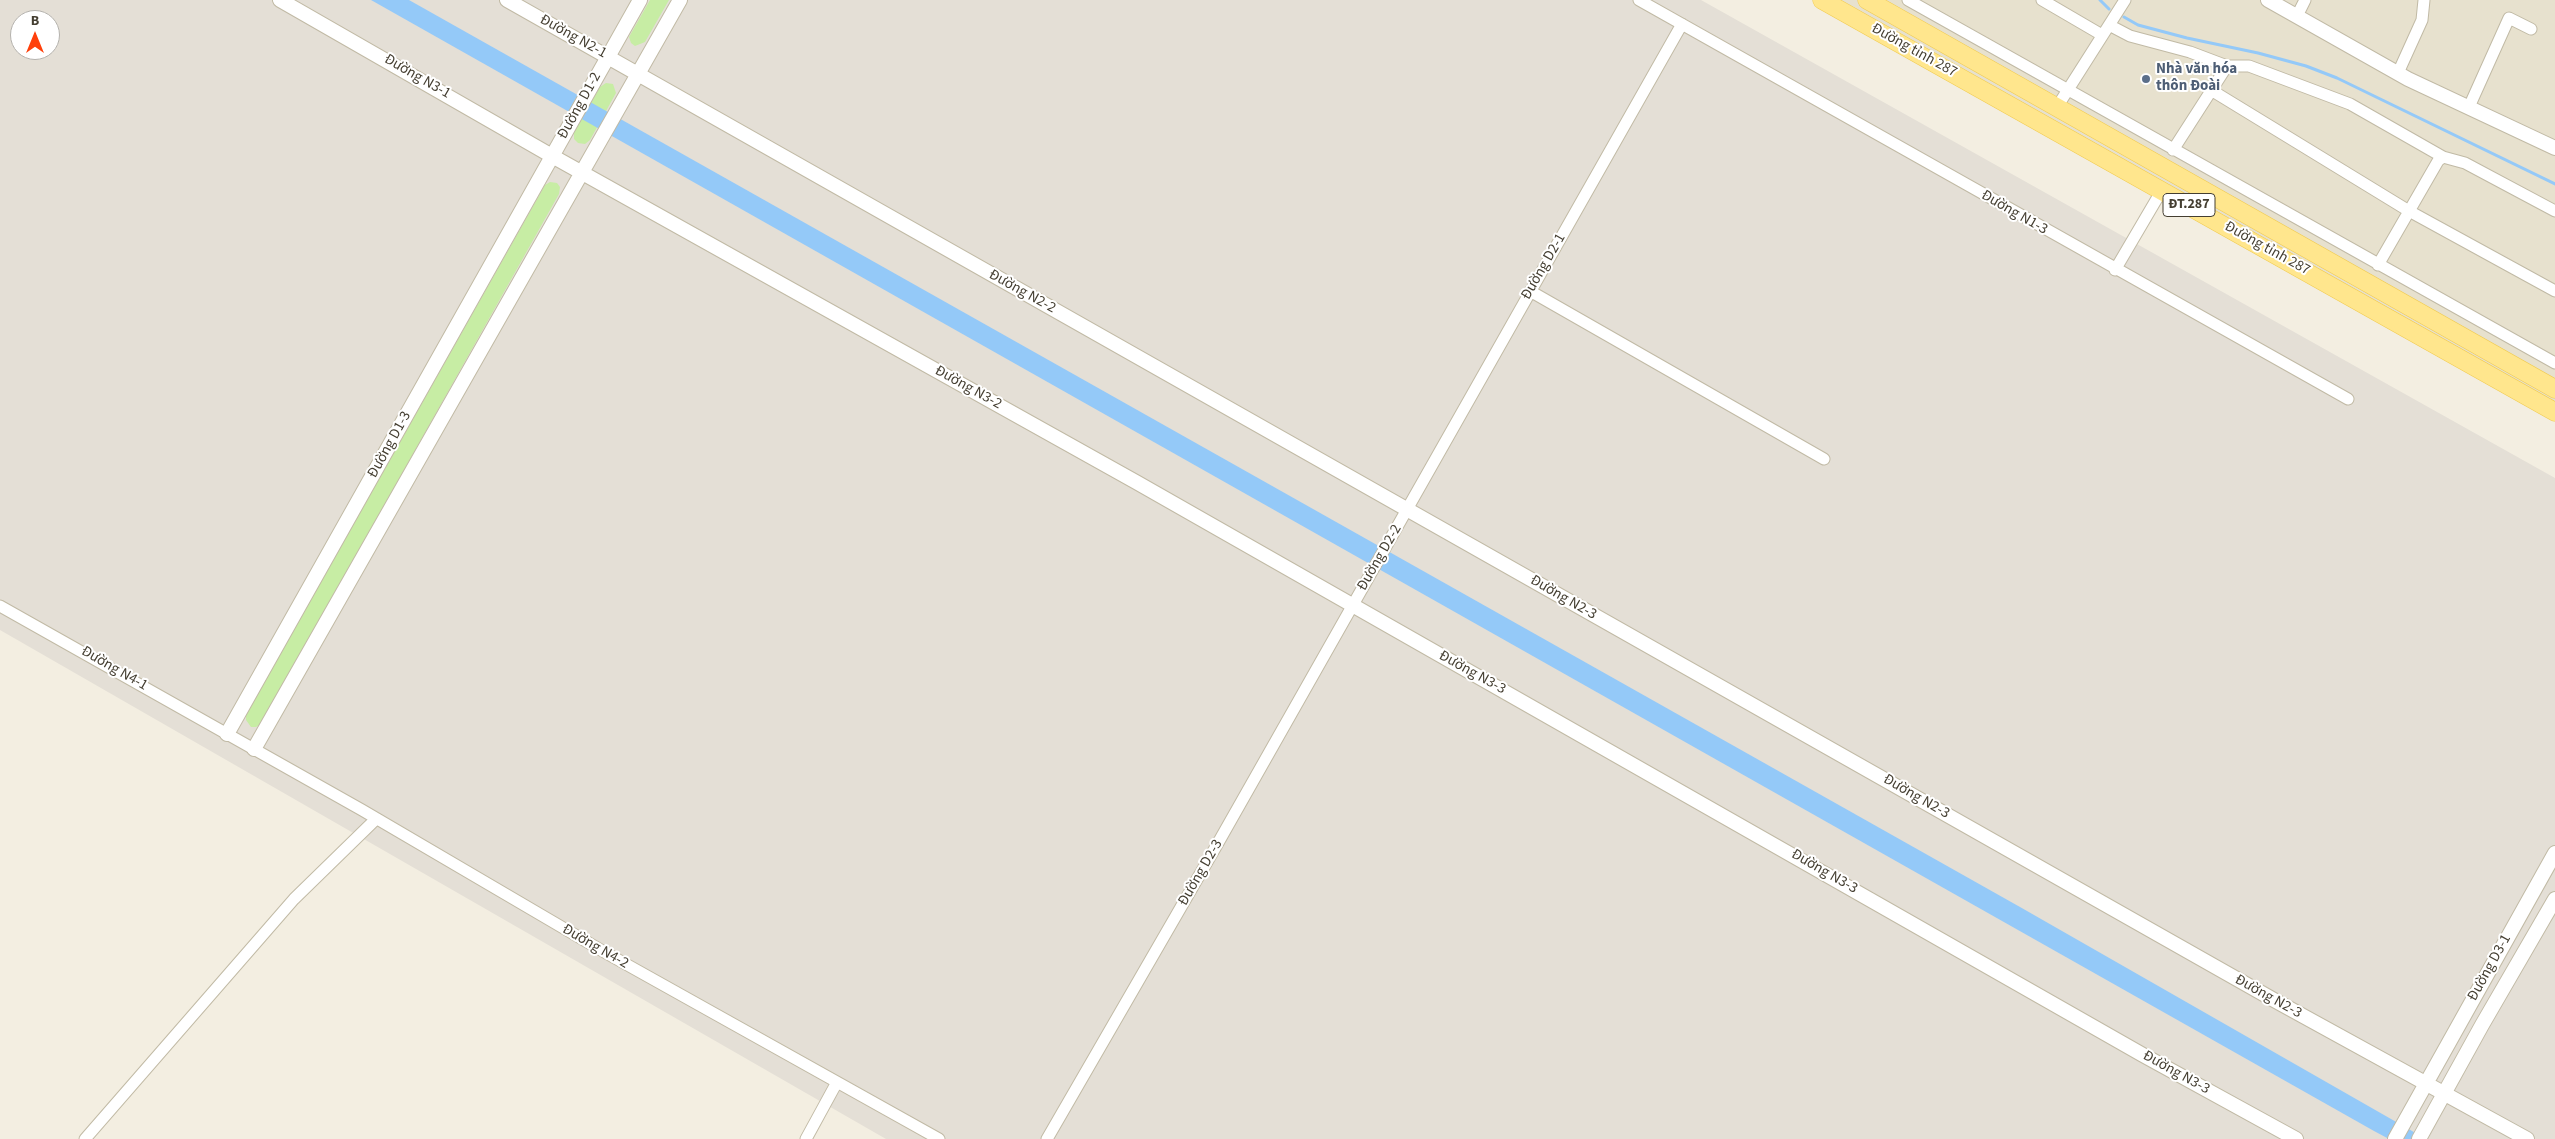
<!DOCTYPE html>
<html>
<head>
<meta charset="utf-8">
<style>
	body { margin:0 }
	#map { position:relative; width:2555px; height:1139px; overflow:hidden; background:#f3eee1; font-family:"Source Sans 3",sans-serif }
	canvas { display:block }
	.north { position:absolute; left:10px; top:10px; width:50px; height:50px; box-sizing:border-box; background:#fff; border:1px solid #b4b2ad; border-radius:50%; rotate:0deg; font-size:14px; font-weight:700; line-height:20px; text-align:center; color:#443e31 }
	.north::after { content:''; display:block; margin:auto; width:18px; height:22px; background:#ff400b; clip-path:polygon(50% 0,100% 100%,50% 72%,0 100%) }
</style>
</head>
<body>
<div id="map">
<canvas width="2555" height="1139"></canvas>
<div class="north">B</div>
</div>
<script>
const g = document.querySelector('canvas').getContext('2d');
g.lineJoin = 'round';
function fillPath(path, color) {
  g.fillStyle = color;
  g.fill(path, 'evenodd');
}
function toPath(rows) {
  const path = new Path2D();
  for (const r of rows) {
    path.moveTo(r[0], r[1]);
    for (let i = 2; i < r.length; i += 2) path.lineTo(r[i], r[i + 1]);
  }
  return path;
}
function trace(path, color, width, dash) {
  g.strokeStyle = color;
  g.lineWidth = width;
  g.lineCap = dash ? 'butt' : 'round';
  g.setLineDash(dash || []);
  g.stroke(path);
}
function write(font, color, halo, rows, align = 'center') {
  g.font = font + ' "Source Sans 3",sans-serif';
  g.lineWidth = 4;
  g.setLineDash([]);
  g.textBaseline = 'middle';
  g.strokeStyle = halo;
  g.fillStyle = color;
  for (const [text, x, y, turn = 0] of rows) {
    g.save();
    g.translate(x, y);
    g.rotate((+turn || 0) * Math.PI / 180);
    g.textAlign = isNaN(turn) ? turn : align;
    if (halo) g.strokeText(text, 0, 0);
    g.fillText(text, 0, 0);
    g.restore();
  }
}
fillPath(toPath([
	[1812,0,2555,0,2555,417,2260,250]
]), '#e7e1ce');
fillPath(toPath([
	[0,0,1701,0,2555,478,2555,1139,886,1139,0,630],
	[20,20,50,20,50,50,20,50]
]), '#e4dfd6');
fillPath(toPath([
	[650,0,669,0,645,42,635,46,631,43,629,37],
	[606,83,613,84,616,93,590,140,585,144,578,143,574,139,574,132,600,87],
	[550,182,557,183,560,187,559,194,262,723,256,727,251,727,246,720,246,715,545,185]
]), '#c7eda4');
fillPath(toPath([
	[371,0,409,0,2020,907,2426,1139,2389,1139,2374,1131]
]), '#94c9f8');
trace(toPath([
	[2100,0,2109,9],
	[2124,17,2138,25,2187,38,2258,53,2306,66,2337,78,2555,184]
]), '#94c9f8', 3);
const minor = toPath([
	[1639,0,2348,399],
	[1908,0,2555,363],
	[2042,0,2102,35],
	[2297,16,2305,0],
	[2109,25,2130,36,2190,52,2227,66],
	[2398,73,2422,20,2424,0],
	[2211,90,2409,211,2555,291],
	[2057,107,2125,0],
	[2469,107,2509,18,2531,29],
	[2173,150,2227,66,2249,66,2350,104,2443,157],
	[2378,265,2438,161,2443,157,2465,163,2555,211],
	[2115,270,2162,190],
	[1530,291,1824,459],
	[0,606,362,810,606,953,939,1139],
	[85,1139,294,899,376,819],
	[806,1139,836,1084],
	[1047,1139,1218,843,1682,24]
]);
const tertiary = toPath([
	[280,0,552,156,1136,482,2143,1055,2296,1139],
	[507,0,2274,1000,2527,1139],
	[2268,0,2408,79,2555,148],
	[227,734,640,0],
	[254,749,680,0],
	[2395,1139,2555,853],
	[2419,1139,2482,1025,2555,899]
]);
const primary = toPath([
	[1822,0,2555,412],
	[1867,0,2555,389]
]);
trace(minor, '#c1baa5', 13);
trace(tertiary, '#c1baa5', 16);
trace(primary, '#f1cb50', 19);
trace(minor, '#fff', 11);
trace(tertiary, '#fff', 14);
trace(primary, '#ffe68d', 18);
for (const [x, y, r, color] of [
	[2146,79,5,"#5c6f8a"]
]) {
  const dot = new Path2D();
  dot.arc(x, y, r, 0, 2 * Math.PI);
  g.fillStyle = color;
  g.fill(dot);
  trace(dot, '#fff', 2);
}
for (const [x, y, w] of [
	[2189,205,52]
]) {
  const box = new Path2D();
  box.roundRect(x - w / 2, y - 11.5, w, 23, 4);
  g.fillStyle = '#fff';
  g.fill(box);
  trace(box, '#443e31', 1);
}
write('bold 14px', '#443e31', null, [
	["ĐT.287",2189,205]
]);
write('15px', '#443e31', '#fff', [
	["Đường N2-1",573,37,29],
	["Đường tỉnh 287",1914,51,29],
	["Đường N3-1",417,77,30],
	["Đường D1-2",580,106,-61],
	["Đường N1-3",2014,213,30],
	["Đường tỉnh 287",2267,249,29],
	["Đường D2-1",1544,267,-60],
	["Đường N2-2",1022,292,29],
	["Đường N3-2",968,388,29],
	["Đường D1-3",390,445,-61],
	["Đường D2-2",1380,558,-60],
	["Đường N2-3",1563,598,30],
	["Đường N4-1",114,669,30],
	["Đường N3-3",1472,673,29],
	["Đường N2-3",1916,797,30],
	["Đường N3-3",1824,872,30],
	["Đường D2-3",1201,873,-60],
	["Đường N4-2",595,947,30],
	["Đường D3-1",2490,968,-61],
	["Đường N2-3",2268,997,29],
	["Đường N3-3",2176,1073,29]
]);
write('bold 15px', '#4e5e75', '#fff', [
	["Nhà văn hóa",2156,70],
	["thôn Đoài",2156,87]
], 'left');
</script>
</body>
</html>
